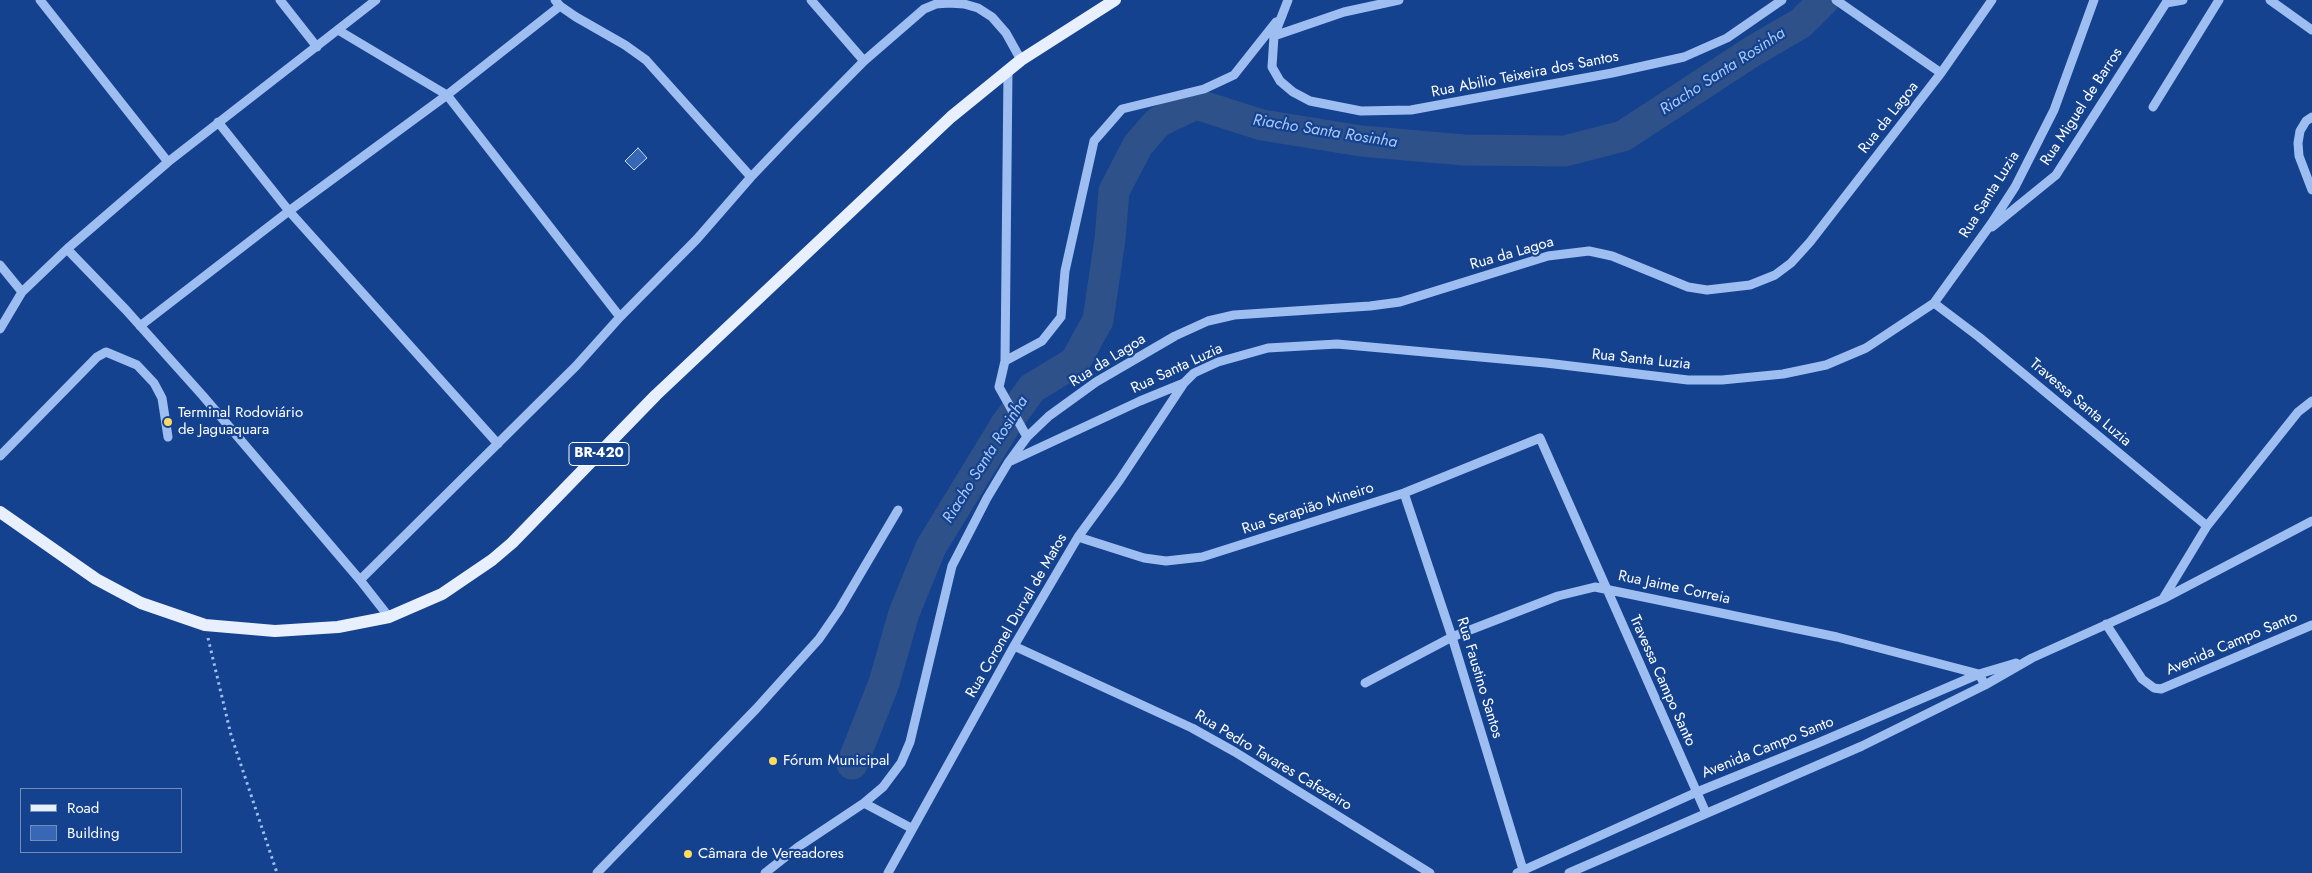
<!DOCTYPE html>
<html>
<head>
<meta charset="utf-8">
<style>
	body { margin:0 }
	#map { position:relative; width:2312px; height:873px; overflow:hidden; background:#14428e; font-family:Jost,sans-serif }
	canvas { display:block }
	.legend { position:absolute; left:20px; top:788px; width:162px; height:65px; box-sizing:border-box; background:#14428e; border:1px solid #728ebb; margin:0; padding:6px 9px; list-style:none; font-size:15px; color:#fff }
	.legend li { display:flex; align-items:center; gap:10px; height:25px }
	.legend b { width:25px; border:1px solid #728ebb }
</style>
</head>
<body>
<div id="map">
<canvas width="2312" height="873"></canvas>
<ul class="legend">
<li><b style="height:6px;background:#e8efff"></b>Road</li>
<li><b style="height:14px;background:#3868b5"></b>Building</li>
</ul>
</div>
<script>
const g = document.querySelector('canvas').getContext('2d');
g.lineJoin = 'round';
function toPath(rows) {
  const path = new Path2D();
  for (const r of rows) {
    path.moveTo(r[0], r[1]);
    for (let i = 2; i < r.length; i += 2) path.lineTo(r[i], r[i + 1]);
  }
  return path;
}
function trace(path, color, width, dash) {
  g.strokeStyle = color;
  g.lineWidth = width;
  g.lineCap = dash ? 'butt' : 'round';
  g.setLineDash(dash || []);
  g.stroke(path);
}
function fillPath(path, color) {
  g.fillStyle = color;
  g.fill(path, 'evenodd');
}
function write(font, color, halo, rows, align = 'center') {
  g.font = font + ' Jost,sans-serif';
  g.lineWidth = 4.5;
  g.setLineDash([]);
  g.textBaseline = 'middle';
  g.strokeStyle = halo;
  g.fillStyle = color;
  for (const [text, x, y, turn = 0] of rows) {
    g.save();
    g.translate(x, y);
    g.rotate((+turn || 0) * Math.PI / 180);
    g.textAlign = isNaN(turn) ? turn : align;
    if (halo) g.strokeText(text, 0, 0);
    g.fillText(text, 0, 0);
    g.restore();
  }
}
trace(toPath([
	[852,764,884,683,904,613,931,547,1006,424,1032,388,1075,362,1098,320,1110,239,1114,191,1138,145,1158,122,1196,104,1262,125,1361,141,1464,150,1565,151,1623,136,1753,51,1801,23,1824,0]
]), '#2f518a', 31);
const building = toPath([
	[638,148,647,158,634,170,625,161,638,148]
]);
fillPath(building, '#3868b5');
trace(building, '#c5dafc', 1);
trace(toPath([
	[208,638,231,735,277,873]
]), '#9ebef1', 3, [2.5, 4]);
trace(toPath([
	[40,0,168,162],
	[280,0,317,47],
	[555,0,560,6,576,17,625,45,646,60,751,177],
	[811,0,864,61],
	[1288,0,1274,36,1272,67,1280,81,1293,92,1310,101,1361,111,1411,110,1612,73,1684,57,1727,38,1782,0],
	[1836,0,1941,73],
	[2167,0,2166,3,2183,0],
	[2270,0,2312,30],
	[338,30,447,95,620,317],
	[1274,36,1344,12,1399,0],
	[1008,71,1005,361,999,387,1027,437],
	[2153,107,2219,0],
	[2312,117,2306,121,2300,131,2298,143,2299,156,2312,190],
	[218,122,289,211,498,444],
	[1992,227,2056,175,2166,3],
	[67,249,126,310,203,396,360,580,389,617],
	[0,265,22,292],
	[1934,303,1979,337,2207,526],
	[140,326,289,211,447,95,560,6],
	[0,329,22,292,67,249,168,162,376,0],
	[1005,361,1042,341,1061,317,1065,271,1094,141,1122,109,1204,89,1234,75,1276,22],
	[0,456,97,357,106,352,137,365,154,383,162,398,168,437],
	[1011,461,1140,401,1184,383,1194,373,1218,362,1268,348,1337,344,1546,363,1688,380,1722,380,1783,374,1826,365,1866,348,1934,303,1991,224,2015,187,2054,110,2094,0],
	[1404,493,1452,637,1524,873],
	[1078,537,1144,558,1166,561,1202,557,1404,493,1540,438,1706,813],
	[360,580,576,366,620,317,697,239,751,177,794,132,864,61,924,9,936,4,949,3,964,4,978,8,992,17,1006,33,1021,60],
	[2164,597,2207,526,2298,412,2312,401],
	[2106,624,2142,679,2154,688,2161,689,2312,625],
	[1014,646,1192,728,1235,752,1430,873],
	[1365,683,1452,637,1558,596,1595,587,1837,637,1979,674,1985,685],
	[864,803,911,828],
	[597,873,756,709,819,639,839,610,898,510],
	[765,873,798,847,864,803,883,787,901,763,910,742,952,566,987,498,1008,463,1027,437,1049,416,1096,382,1175,336,1208,321,1234,315,1370,306,1400,302,1548,256,1589,251,1612,256,1688,287,1707,290,1750,285,1775,275,1791,263,1810,242,1941,73,1992,0],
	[888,873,1014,646,1078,537,1119,481,1184,383],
	[1517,873,1697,792,1818,743,1979,674,2016,663],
	[1569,873,1862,746,1985,685,2032,658,2163,599,2312,521]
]), '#9ebef1', 9);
trace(toPath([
	[0,512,96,579,141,603,205,625,275,631,338,627,389,617,442,594,492,560,512,543,656,395,951,117,1021,60,1115,0]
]), '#e8efff', 12);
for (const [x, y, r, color] of [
	[168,422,5,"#ffda5e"],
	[773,761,5,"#ffda5e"],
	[688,854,5,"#ffda5e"]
]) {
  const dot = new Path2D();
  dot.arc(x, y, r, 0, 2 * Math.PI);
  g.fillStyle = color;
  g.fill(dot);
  trace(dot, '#14428e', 2);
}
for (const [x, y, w] of [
	[599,454,60]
]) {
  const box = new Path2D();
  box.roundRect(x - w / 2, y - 11.5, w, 23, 4);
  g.fillStyle = '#14428e';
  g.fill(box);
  trace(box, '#fff', 1);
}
write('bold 14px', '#fff', null, [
	["BR-420",599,454]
]);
write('15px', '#fff', '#14428e', [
	["Rua Abilio Teixeira dos Santos",1525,75,-11],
	["Rua Miguel de Barros",2082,107,-57],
	["Rua da Lagoa",1889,118,-52],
	["Rua Santa Luzia",1990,195,-58],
	["Rua da Lagoa",1512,254,-16],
	["Rua Santa Luzia",1641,360,6],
	["Rua da Lagoa",1108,361,-32],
	["Rua Santa Luzia",1177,369,-25],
	["Travessa Santa Luzia",2080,403,40],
	["Rua Serapião Mineiro",1308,509,-18],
	["Rua Jaime Correia",1674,588,12],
	["Rua Coronel Durval de Matos",1017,616,-60],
	["Avenida Campo Santo",2232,644,-23],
	["Rua Faustino Santos",1479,678,73],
	["Travessa Campo Santo",1662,681,66],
	["Avenida Campo Santo",1768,748,-22],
	["Rua Pedro Tavares Cafezeiro",1273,761,31]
]);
write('15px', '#fff', '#14428e', [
	["Terminal Rodoviário",178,413],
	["de Jaguaquara",178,430],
	["Fórum Municipal",783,761],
	["Câmara de Vereadores",698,854]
], 'left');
write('italic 16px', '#aac9f8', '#14428e', [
	["Riacho Santa Rosinha",1723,72,-33],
	["Riacho Santa Rosinha",1325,132,9],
	["Riacho Santa Rosinha",986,460,-58]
]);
</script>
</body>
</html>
